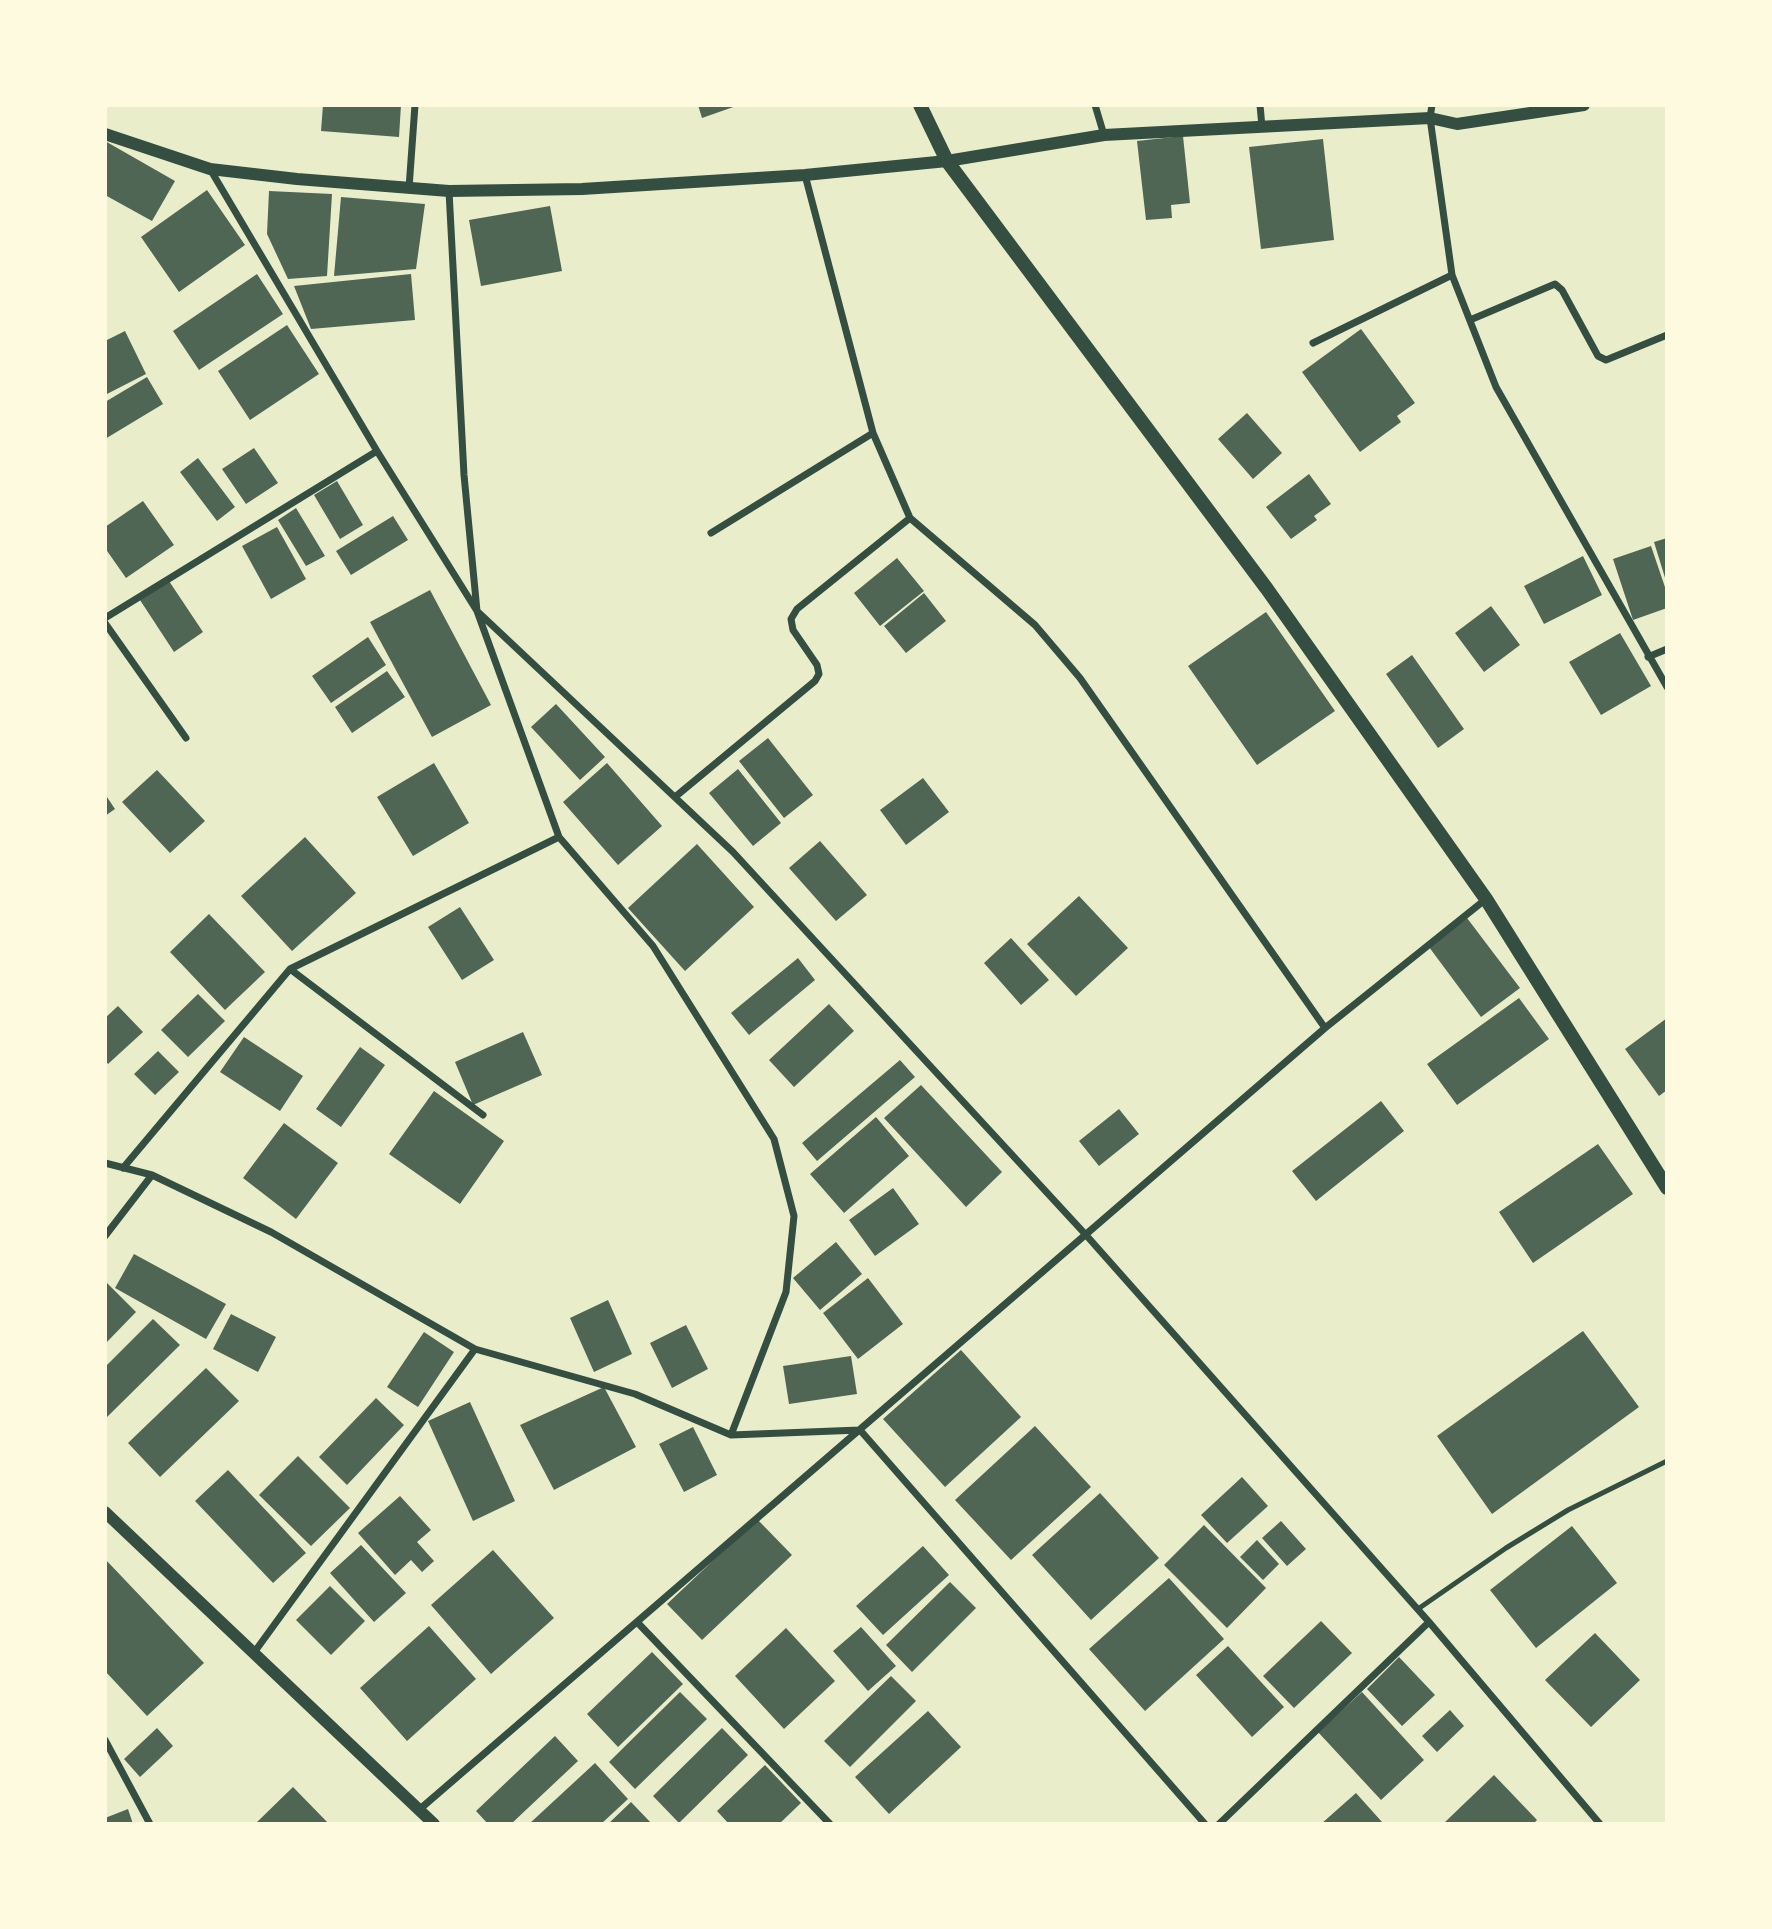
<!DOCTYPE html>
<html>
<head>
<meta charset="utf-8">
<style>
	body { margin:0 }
	#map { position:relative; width:1772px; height:1929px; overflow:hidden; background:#e9edc9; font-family:"Crimson Pro",serif }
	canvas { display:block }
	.frame { position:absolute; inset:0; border:107px solid #fefae0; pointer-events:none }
</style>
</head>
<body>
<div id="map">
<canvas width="1772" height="1929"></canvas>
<div class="frame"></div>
</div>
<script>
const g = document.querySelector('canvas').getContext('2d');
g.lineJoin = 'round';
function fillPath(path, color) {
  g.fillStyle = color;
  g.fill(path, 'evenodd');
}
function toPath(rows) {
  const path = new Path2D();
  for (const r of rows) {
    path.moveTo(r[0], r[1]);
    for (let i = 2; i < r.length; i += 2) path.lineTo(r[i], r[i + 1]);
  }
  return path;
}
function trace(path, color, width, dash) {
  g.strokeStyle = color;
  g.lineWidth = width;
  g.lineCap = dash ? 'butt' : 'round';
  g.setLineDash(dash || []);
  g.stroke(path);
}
fillPath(toPath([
	[323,105,401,105,399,137,321,131],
	[698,105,739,105,702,118],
	[1183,136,1190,203,1171,205,1172,218,1146,220,1137,141],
	[1323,139,1334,240,1261,249,1249,147],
	[105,141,175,181,152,221,105,195],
	[207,190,245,245,179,292,141,237],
	[269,191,332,194,327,276,288,279,267,234],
	[341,197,425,204,416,269,334,276],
	[550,206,562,271,481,286,469,220],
	[257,274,283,314,199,370,173,331],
	[411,274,415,320,311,329,294,286],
	[287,325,319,374,250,420,218,371],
	[1361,329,1415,403,1397,416,1401,422,1360,452,1302,372],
	[125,331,146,374,105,395,105,341],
	[147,377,163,404,105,439,105,402],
	[1247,413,1282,453,1253,479,1218,439],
	[254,448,278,483,246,504,222,469],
	[198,458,235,507,217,521,180,472],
	[1309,474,1331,504,1314,516,1317,520,1291,539,1266,507],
	[337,481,363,525,340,539,314,495],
	[143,501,174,545,126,578,105,548,105,527],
	[296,508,325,556,306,566,278,520],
	[393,516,408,540,351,575,336,551],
	[277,527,306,579,271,599,242,546],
	[1667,538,1667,581,1666,581,1654,542],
	[1651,546,1667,593,1667,608,1633,620,1613,559],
	[1583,556,1602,595,1544,624,1524,586],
	[897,558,924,591,880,626,854,593],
	[169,581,203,632,174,652,140,600],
	[430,590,491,705,432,737,370,622],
	[924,593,946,621,906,653,884,626],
	[1491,606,1520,645,1484,672,1455,633],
	[1266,612,1335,711,1257,765,1188,666],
	[1620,633,1651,686,1601,715,1569,662],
	[368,637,386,665,331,703,312,676],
	[1412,655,1464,729,1438,748,1386,674],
	[387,671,405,697,352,733,335,707],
	[556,704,605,757,580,780,531,727],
	[768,738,813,795,784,818,739,761],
	[434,763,469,823,413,856,377,797],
	[607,763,662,826,618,865,563,802],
	[738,769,781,823,753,846,709,793],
	[157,770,205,821,170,853,122,802],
	[923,778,949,812,906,845,880,810],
	[105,794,115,809,105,816],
	[305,837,356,893,292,951,241,896],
	[820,841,867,895,836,921,789,868],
	[697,844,754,907,685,971,628,908],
	[1079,896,1128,948,1076,996,1027,944],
	[460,907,494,960,462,980,428,927],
	[209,914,265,972,225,1010,170,952],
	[1467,918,1520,988,1481,1017,1429,947],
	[1011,938,1049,980,1021,1005,984,963],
	[798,958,815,980,749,1035,731,1013],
	[198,994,225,1021,188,1057,161,1030],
	[1519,998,1549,1039,1457,1105,1427,1064],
	[829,1004,854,1031,794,1087,769,1060],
	[118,1006,143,1032,108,1064,105,1060,105,1018],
	[1667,1018,1667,1090,1659,1096,1625,1049],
	[523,1032,542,1075,473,1105,455,1062],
	[244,1037,303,1076,280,1111,220,1072],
	[360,1047,385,1065,341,1127,316,1109],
	[158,1051,179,1072,155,1095,134,1074],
	[900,1060,915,1077,817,1161,802,1143],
	[921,1085,1002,1172,966,1207,884,1118],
	[434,1091,504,1141,460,1204,389,1154],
	[1381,1101,1404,1131,1316,1201,1292,1171],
	[1119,1109,1139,1134,1099,1166,1079,1141],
	[876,1117,909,1156,844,1213,810,1174],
	[284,1123,338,1163,296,1219,243,1178],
	[1598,1144,1633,1194,1533,1263,1499,1212],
	[893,1188,919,1224,875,1256,849,1220],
	[836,1242,862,1274,820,1310,793,1278],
	[134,1254,226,1304,206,1339,115,1288],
	[868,1278,903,1324,858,1359,823,1313],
	[105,1281,136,1312,105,1344],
	[608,1300,632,1354,594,1372,570,1318],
	[231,1314,276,1337,258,1372,213,1349],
	[153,1319,180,1345,105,1419,105,1367],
	[686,1325,708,1369,672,1388,650,1343],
	[1583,1331,1639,1407,1492,1514,1437,1436],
	[424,1332,454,1352,418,1407,387,1387],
	[961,1350,1021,1417,945,1487,883,1419],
	[851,1356,857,1394,789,1404,783,1366],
	[206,1368,239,1401,160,1477,128,1443],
	[604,1387,636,1447,554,1490,520,1425],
	[376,1398,404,1425,347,1485,319,1457],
	[470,1402,515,1501,473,1521,428,1421],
	[1035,1426,1091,1487,1011,1560,955,1500],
	[693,1427,717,1475,684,1492,659,1444],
	[298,1456,350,1508,311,1546,259,1495],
	[228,1470,306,1553,273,1583,195,1501],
	[1242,1477,1268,1506,1227,1543,1201,1515],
	[1100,1493,1159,1558,1091,1620,1032,1555],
	[400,1496,431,1530,417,1542,434,1561,422,1572,411,1560,395,1575,358,1533],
	[757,1519,792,1555,702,1640,667,1604],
	[1281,1521,1306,1549,1287,1566,1262,1538],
	[1204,1525,1266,1588,1227,1628,1164,1565],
	[1572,1526,1617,1583,1536,1648,1490,1590],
	[1257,1540,1279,1564,1263,1580,1240,1557],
	[361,1545,406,1593,374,1622,330,1573],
	[923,1546,949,1575,883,1635,856,1606],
	[493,1550,554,1618,491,1674,431,1605],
	[105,1559,204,1663,147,1716,105,1671],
	[1169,1578,1224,1639,1145,1711,1089,1649],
	[950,1582,976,1608,912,1672,886,1645],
	[330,1586,365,1621,331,1655,296,1620],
	[1321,1621,1352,1653,1294,1708,1263,1676],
	[429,1626,476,1679,407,1741,360,1688],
	[861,1627,896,1666,868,1691,833,1651],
	[786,1628,835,1681,784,1729,735,1676],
	[1595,1633,1640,1680,1591,1727,1545,1680],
	[1228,1646,1284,1707,1252,1737,1196,1675],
	[652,1652,683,1684,618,1747,587,1714],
	[1399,1657,1435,1695,1402,1726,1367,1689],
	[891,1676,916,1701,850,1767,824,1741],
	[680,1692,707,1719,635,1789,609,1762],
	[1362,1692,1424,1760,1381,1800,1318,1732],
	[1450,1710,1464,1726,1437,1752,1422,1736],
	[928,1711,961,1747,889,1814,855,1777],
	[157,1728,173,1746,140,1777,124,1759],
	[722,1728,748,1755,679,1823,653,1796],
	[555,1736,578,1761,511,1824,488,1824,476,1811],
	[595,1763,628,1799,601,1824,529,1824],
	[765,1765,801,1803,779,1824,729,1824,717,1811],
	[1494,1775,1537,1820,1533,1824,1443,1824],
	[293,1787,329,1824,255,1824],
	[1356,1793,1382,1822,1321,1824],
	[631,1802,652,1824,608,1824],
	[128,1809,133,1824,105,1824,105,1818]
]), '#4f6655');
trace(toPath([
	[1418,1609,1506,1548,1568,1510,1667,1461]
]), '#344e41', 5);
trace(toPath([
	[1095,105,1104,135],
	[1260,105,1262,127],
	[1432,105,1430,118,1452,275,1496,387,1667,687],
	[210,169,377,451,477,611,559,837],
	[805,175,873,433,910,518,1035,625,1080,678,1325,1028],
	[409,188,415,105],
	[449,191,464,475,477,611,733,852,1086,1235,1429,1622,1600,1824],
	[1470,320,1555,284,1562,290,1598,356,1606,360,1667,335],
	[1313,343,1452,275],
	[711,533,873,433],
	[105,618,377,451],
	[105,623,186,738],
	[1648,657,1667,649],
	[675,797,815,681,819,674,817,665,793,630,791,619,797,609,910,518],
	[290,969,483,1115],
	[105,1163,152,1175,271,1232,475,1349,635,1394,731,1435,860,1430,1205,1824],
	[123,1168,290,969,559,837,653,946,774,1139,794,1216,786,1292,731,1435],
	[105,1236,152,1175],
	[637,1622,830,1824],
	[253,1654,475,1349],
	[105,1740,150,1824],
	[420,1809,1325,1028,1486,899],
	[1219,1824,1429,1622]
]), '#344e41', 7);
trace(toPath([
	[105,134,210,169,297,179,449,191,582,189,805,175,947,161,1104,135,1430,118,1457,124,1584,105],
	[105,1512,434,1824]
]), '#344e41', 12);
trace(toPath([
	[920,105,947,161,1267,589,1486,899,1667,1188]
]), '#344e41', 14);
</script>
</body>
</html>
